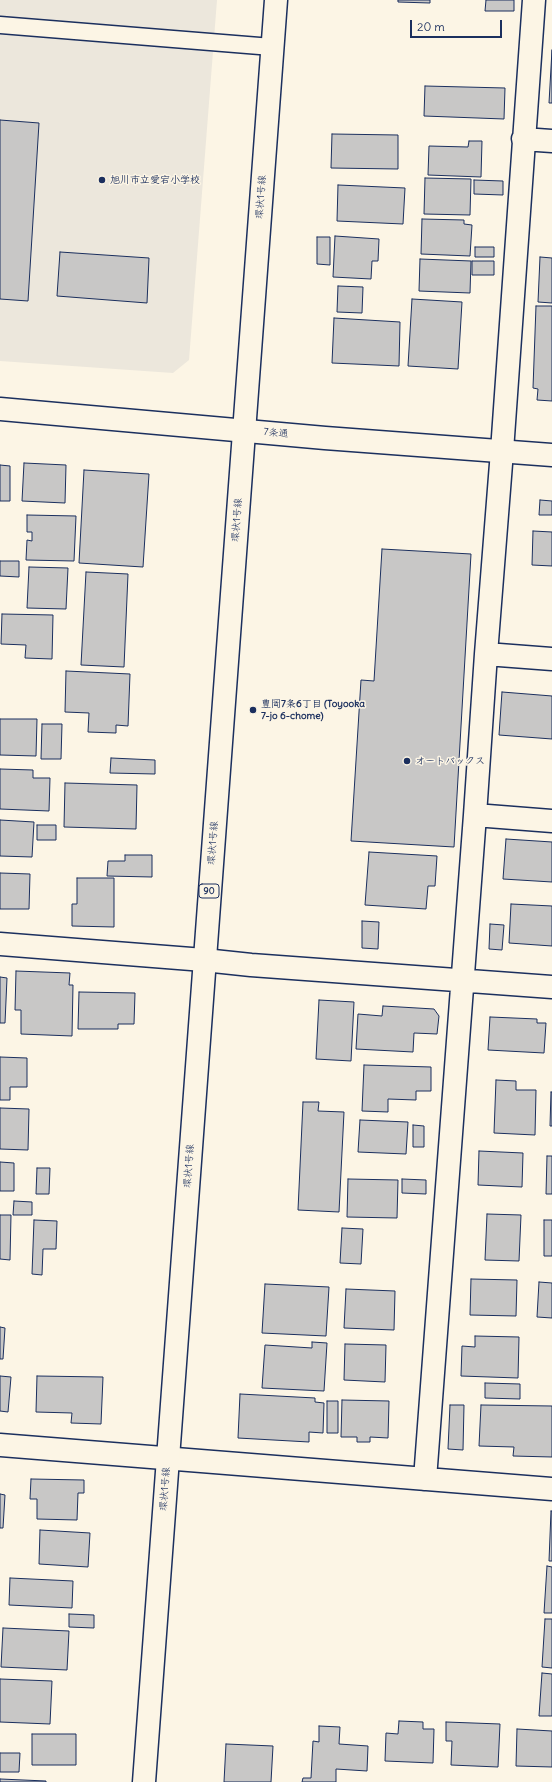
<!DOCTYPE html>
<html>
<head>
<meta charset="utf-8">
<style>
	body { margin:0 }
	#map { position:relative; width:552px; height:1782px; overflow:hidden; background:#fcf5e5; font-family:Delius,sans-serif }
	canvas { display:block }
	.scale { position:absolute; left:410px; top:20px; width:92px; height:18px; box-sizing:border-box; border:2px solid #1b2f5e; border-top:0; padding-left:5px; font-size:12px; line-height:14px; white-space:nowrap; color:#1b2f5e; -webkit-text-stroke:3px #fcf5e5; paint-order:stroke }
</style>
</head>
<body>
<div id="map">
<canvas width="552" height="1782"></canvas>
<div class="scale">20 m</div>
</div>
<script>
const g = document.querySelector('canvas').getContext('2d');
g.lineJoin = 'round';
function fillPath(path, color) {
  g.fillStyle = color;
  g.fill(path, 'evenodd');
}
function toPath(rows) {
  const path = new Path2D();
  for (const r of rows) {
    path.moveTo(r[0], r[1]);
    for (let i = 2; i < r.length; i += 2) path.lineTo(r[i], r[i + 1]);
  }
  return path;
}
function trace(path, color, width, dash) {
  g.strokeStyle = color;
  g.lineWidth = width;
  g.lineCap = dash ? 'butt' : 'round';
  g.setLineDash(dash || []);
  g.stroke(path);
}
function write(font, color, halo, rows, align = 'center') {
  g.font = font + ' Delius,"Klee One",sans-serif';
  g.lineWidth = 3;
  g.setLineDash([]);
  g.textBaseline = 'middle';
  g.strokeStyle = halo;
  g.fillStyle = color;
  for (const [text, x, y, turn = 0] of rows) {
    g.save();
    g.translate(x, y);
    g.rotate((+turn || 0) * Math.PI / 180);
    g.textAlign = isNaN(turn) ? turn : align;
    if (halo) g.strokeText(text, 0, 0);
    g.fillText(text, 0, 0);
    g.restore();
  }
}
fillPath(toPath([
	[0,0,217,0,189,360,173,373,0,361]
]), '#ece7dc');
const building = toPath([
	[398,0,430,0,430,3,398,2,398,0],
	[486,0,514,0,514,11,485,11,486,0],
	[552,50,552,103,549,103,552,50],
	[425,86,505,88,504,119,424,116,425,86],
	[0,120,39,123,28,301,0,299,0,120],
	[332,134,398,135,398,169,331,168,332,134],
	[469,141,482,141,481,177,428,175,429,146,468,147,469,141],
	[425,178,471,179,470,215,424,214,425,178],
	[474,180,503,181,503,195,474,194,474,180],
	[338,185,405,188,403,224,337,221,338,185],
	[422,219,464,220,464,224,472,225,470,256,421,254,422,219],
	[335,236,379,239,378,261,372,261,371,279,333,277,335,236],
	[317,237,330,237,330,265,317,264,317,237],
	[475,247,494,247,494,257,475,257,475,247],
	[60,252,149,258,147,303,57,296,60,252],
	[540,257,552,258,552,303,538,302,540,257],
	[420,259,471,261,470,293,419,291,420,259],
	[472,261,494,261,494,275,472,275,472,261],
	[338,286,363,287,362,313,337,312,338,286],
	[412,299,462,302,458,369,408,366,412,299],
	[536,306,552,306,552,401,537,400,538,389,533,388,536,306],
	[334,318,400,322,399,366,332,363,334,318],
	[24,463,66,465,65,503,22,501,24,463],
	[0,465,10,466,10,501,0,501,0,465],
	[84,470,149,474,143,567,79,563,84,470],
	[540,500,552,501,552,515,539,515,540,500],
	[27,515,76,516,74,561,26,560,27,540,32,541,32,532,27,532,27,515],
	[533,531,552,532,552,566,532,565,533,531],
	[382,549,471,554,454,847,351,841,361,680,374,681,382,549],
	[0,561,19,561,19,577,0,576,0,561],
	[29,567,68,568,66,609,27,608,29,567],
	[86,572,128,574,124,667,81,665,86,572],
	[2,614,53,615,52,659,25,658,26,645,1,644,2,614],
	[66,671,130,674,128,726,116,725,116,733,88,732,89,713,65,712,66,671],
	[502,692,552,696,552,739,499,735,502,692],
	[0,719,37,719,36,756,0,755,0,719],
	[42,724,62,724,61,759,41,759,42,724],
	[111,758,155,760,155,774,110,773,111,758],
	[0,769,33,770,33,778,50,778,49,811,0,809,0,769],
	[65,783,137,785,136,829,64,827,65,783],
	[0,820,34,822,32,857,0,856,0,820],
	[37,825,56,825,56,840,37,840,37,825],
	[506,839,552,842,552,882,503,879,506,839],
	[369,852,437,856,435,886,428,886,426,909,365,905,369,852],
	[125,855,152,855,152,877,107,876,108,861,125,861,125,855],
	[0,873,30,874,29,909,0,909,0,873],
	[77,878,114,878,114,927,72,926,72,904,77,904,77,878],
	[511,904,552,906,552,946,509,943,511,904],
	[362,921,379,922,378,949,362,948,362,921],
	[490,924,504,925,502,950,489,949,490,924],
	[16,971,70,973,69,985,73,985,72,1036,21,1034,21,1010,15,1010,16,971],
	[0,977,7,978,5,1023,0,1023,0,977],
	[79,992,135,993,134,1024,118,1024,118,1029,78,1029,79,992],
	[319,1000,354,1002,351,1061,316,1059,319,1000],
	[383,1006,434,1009,439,1016,437,1034,414,1033,413,1052,356,1049,358,1014,382,1016,383,1006],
	[490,1017,537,1019,537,1023,546,1023,544,1053,488,1050,490,1017],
	[0,1057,27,1058,27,1087,10,1087,10,1100,0,1100,0,1057],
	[364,1065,431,1067,431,1091,416,1091,416,1100,388,1099,388,1112,362,1111,364,1065],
	[496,1080,516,1081,516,1090,536,1090,535,1135,494,1133,496,1080],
	[551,1092,552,1092,552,1126,550,1126,551,1092],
	[303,1102,319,1102,318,1111,344,1112,339,1212,298,1210,303,1102],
	[0,1108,29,1109,28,1150,0,1149,0,1108],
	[360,1120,408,1122,406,1154,358,1152,360,1120],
	[413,1125,424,1126,424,1147,413,1147,413,1125],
	[479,1151,523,1153,522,1187,478,1185,479,1151],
	[547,1156,552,1156,552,1194,546,1194,547,1156],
	[0,1162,14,1163,14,1191,0,1191,0,1162],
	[37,1168,50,1168,49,1194,36,1194,37,1168],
	[348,1179,398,1180,397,1218,347,1217,348,1179],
	[402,1179,426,1180,426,1194,402,1193,402,1179],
	[14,1201,32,1202,32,1215,13,1215,14,1201],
	[487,1214,521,1215,519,1261,485,1260,487,1214],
	[0,1215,11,1215,10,1260,0,1259,0,1215],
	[34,1220,57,1221,56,1249,43,1249,42,1275,32,1274,34,1220],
	[544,1220,552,1220,552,1256,544,1256,544,1220],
	[342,1228,363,1229,361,1264,340,1263,342,1228],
	[471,1279,517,1280,516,1316,470,1315,471,1279],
	[539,1282,552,1283,552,1318,537,1317,539,1282],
	[265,1284,329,1287,326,1336,262,1333,265,1284],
	[346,1289,395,1291,394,1330,344,1328,346,1289],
	[0,1327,5,1328,3,1359,0,1359,0,1327],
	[475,1336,519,1337,518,1378,461,1376,462,1346,475,1347,475,1336],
	[312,1342,327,1343,324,1391,262,1388,265,1345,312,1348,312,1342],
	[345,1344,386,1345,385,1382,344,1380,345,1344],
	[0,1376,11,1377,8,1412,0,1411,0,1376],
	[37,1376,103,1377,101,1424,71,1423,72,1413,36,1412,37,1376],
	[485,1383,520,1384,520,1399,485,1398,485,1383],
	[240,1394,315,1398,315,1402,324,1403,323,1433,309,1432,309,1442,238,1438,240,1394],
	[342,1400,389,1401,388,1438,370,1437,370,1442,357,1442,357,1437,341,1437,342,1400],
	[327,1401,338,1401,338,1433,327,1433,327,1401],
	[450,1405,464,1405,463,1450,448,1449,450,1405],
	[481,1405,552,1406,552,1457,513,1456,514,1447,479,1446,481,1405],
	[31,1479,84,1480,84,1493,78,1493,77,1520,37,1519,37,1499,30,1499,31,1479],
	[0,1494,5,1495,3,1528,0,1528,0,1494],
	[551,1511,552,1511,552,1561,549,1561,551,1511],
	[40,1530,90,1533,88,1567,39,1564,40,1530],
	[547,1566,552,1567,552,1613,544,1613,547,1566],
	[10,1578,73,1581,72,1608,9,1605,10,1578],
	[69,1614,94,1615,94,1628,69,1627,69,1614],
	[545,1619,552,1619,552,1668,542,1667,545,1619],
	[3,1628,69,1631,67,1670,1,1667,3,1628],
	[542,1673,552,1674,552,1716,539,1716,542,1673],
	[0,1679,52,1681,50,1724,0,1722,0,1679],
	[399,1721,423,1722,423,1729,434,1729,433,1763,385,1761,386,1733,398,1734,399,1721],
	[446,1722,500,1724,498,1767,451,1765,452,1741,446,1741,446,1722],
	[319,1726,340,1727,339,1744,368,1746,367,1771,336,1769,336,1782,302,1782,303,1778,311,1778,313,1741,319,1742,319,1726],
	[517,1729,552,1731,552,1767,516,1766,517,1729],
	[32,1734,76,1734,76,1765,32,1765,32,1734],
	[226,1744,273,1746,271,1782,224,1782,226,1744],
	[0,1753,20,1753,19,1772,0,1772,0,1753],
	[0,1779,46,1781,46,1782,0,1782,0,1779]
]);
fillPath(building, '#c8c7c6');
trace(building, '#1b2f5e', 1);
const service = toPath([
	[0,25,272,47]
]);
const minor = toPath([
	[523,139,552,141],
	[486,654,552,659],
	[475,815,552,821],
	[0,944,204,960,251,965,552,987],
	[0,1445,552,1489],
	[425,1479,475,815,486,654,502,451,534,0]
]);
const tertiary = toPath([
	[0,409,325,438,552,455]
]);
const primary = toPath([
	[144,1782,276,0]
]);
trace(service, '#1b2f5e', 19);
trace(minor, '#1b2f5e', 25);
trace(tertiary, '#1b2f5e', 25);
trace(primary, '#1b2f5e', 25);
trace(service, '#fcf5e5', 16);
trace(minor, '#fcf5e5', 22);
trace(tertiary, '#fcf5e5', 22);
trace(primary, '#fcf5e5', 22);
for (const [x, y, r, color] of [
	[102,180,4,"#1b2f5e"],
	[253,710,4,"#1b2f5e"],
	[407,761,4,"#1b2f5e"]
]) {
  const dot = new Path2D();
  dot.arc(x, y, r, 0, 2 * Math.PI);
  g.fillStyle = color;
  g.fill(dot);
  trace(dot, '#fcf5e5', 1.5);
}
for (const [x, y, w] of [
	[209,891,20]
]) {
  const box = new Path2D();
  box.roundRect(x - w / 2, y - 7, w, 14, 3);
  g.fillStyle = '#fcf5e5';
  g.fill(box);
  trace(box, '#1b2f5e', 1);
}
write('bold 9px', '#1b2f5e', null, [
	["90",209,891]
]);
write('bold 10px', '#1b2f5e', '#fcf5e5', [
	["旭川市立愛宕小学校",110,180],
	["豊岡7条6丁目 (Toyooka",261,704],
	["7-jo 6-chome)",261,716],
	["オートバックス",415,761]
], 'left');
write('10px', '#1b2f5e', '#fcf5e5', [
	["環状1号線",261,197,-86],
	["7条通",276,433,5],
	["環状1号線",237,520,-86],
	["環状1号線",213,843,-86],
	["環状1号線",189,1166,-86],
	["環状1号線",165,1489,-86]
]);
</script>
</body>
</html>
